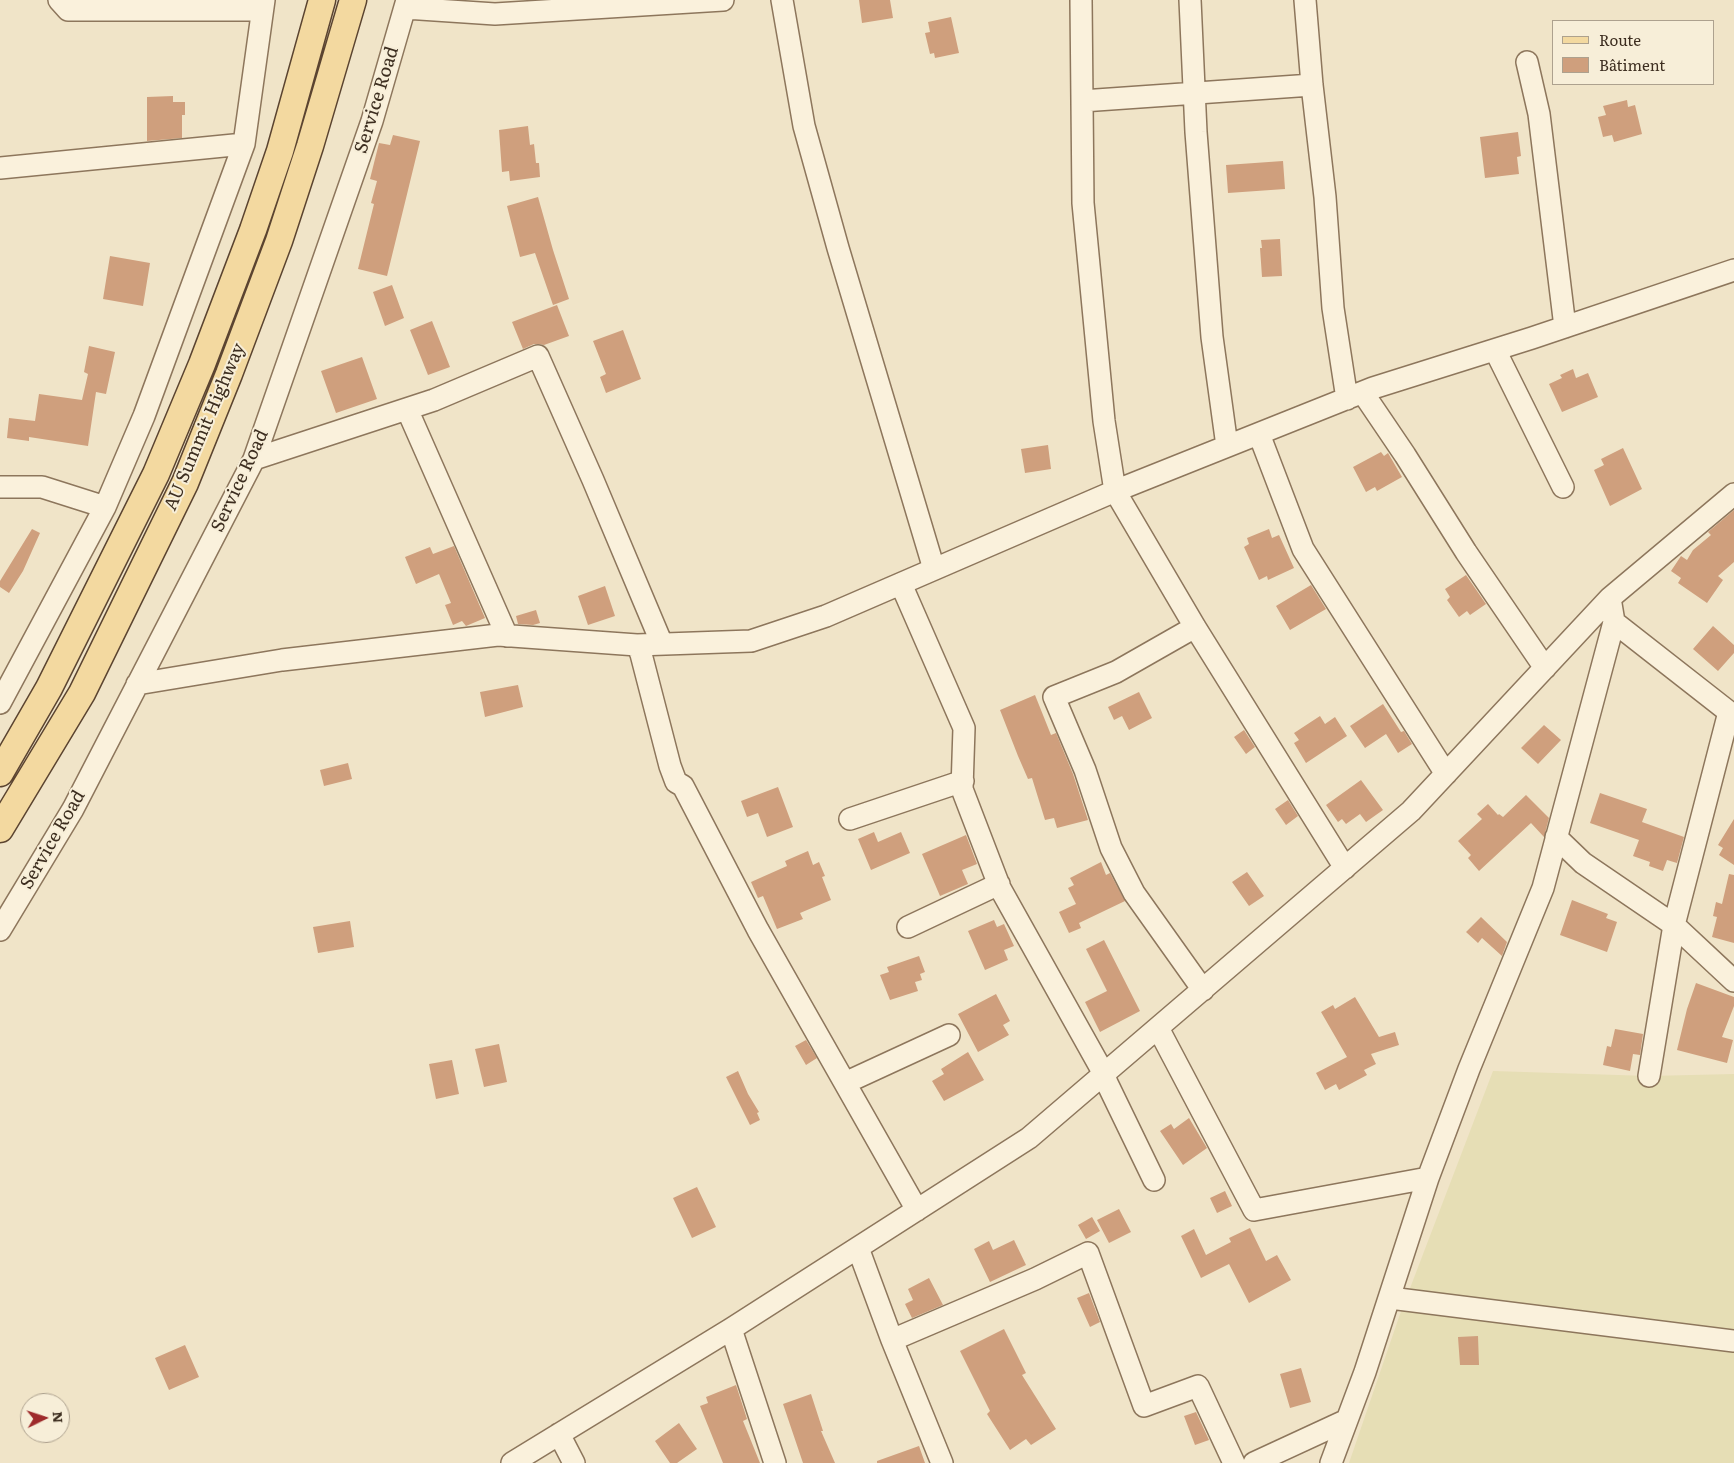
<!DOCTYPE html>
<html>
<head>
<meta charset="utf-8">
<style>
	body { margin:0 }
	#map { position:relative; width:1734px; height:1463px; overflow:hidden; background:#f0e4c8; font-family:Literata,serif }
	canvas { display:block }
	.legend { position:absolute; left:1552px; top:20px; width:162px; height:65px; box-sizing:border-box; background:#f7eed8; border:1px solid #ada18e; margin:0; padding:6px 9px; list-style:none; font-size:15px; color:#3d2e20 }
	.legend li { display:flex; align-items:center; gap:10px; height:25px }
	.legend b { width:25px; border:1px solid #ada18e }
	.north { position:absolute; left:20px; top:1393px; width:50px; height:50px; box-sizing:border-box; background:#f7eed8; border:1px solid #ada18e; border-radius:50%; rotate:86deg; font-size:14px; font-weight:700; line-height:20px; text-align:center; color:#3d2e20 }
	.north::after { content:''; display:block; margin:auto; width:18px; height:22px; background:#9e2a2b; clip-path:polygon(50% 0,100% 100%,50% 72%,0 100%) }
</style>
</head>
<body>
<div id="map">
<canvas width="1734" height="1463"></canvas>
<ul class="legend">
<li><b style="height:6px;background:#f3d9a0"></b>Route</li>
<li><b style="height:14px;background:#cf9f7d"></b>Bâtiment</li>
</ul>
<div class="north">N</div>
</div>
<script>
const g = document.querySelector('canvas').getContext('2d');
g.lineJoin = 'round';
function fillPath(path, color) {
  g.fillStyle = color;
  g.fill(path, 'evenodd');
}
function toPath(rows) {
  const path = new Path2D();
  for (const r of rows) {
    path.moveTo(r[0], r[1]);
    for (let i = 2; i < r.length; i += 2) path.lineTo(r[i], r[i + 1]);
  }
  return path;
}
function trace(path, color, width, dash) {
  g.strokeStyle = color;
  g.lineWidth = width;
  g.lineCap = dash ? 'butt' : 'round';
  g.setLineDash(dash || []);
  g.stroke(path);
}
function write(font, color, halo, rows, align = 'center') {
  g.font = font + ' Literata,serif';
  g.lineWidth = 4;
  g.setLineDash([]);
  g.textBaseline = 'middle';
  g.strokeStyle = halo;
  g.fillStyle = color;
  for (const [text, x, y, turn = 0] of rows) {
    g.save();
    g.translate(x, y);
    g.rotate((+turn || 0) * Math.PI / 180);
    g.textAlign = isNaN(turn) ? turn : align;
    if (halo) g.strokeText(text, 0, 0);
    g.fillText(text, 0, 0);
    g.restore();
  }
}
fillPath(toPath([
	[1493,1071,1649,1076,1734,1074,1734,1463,1349,1463,1399,1317]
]), '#e6deb5');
fillPath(toPath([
	[859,0,890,0,893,18,862,23],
	[951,17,959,53,935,58,934,53,930,54,925,33,930,32,928,22],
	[173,96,173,102,185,102,185,115,182,115,182,138,147,141,147,97],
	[1627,100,1628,107,1635,105,1642,134,1614,142,1612,135,1603,137,1598,117,1606,115,1603,106],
	[528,126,530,145,534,144,536,163,539,163,540,177,510,181,509,171,502,172,499,130],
	[1518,132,1521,156,1517,157,1519,174,1485,178,1480,137],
	[393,135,420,141,387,276,358,269,374,204,371,203,377,181,370,179,379,143,390,145],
	[1283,161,1285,189,1228,193,1226,165],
	[538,197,553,250,569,299,553,305,535,253,520,257,507,206],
	[1280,239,1282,276,1262,277,1260,248,1262,248,1261,240],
	[110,256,150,263,143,306,103,299],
	[392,285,404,318,385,326,373,292],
	[557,305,569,336,544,345,539,344,534,344,523,349,512,322],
	[432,321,450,367,428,375,410,330],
	[623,330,641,379,606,393,600,377,606,374,593,341],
	[89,346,115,352,106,394,96,392,88,446,29,437,29,441,7,438,9,418,35,421,39,394,82,400,88,374,84,372],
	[362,357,377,399,336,413,321,371],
	[1573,369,1576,378,1588,373,1598,397,1562,412,1549,384,1562,378,1560,375],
	[1048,445,1051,469,1025,473,1021,449],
	[1623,448,1642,489,1610,506,1594,470,1604,465,1601,459],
	[1381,452,1384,456,1388,453,1402,477,1377,491,1375,487,1366,492,1353,467],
	[1734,510,1734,562,1718,576,1723,580,1707,603,1678,583,1681,578,1671,571,1681,556,1687,560,1693,550,1711,535,1708,532],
	[32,529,40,533,23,571,9,593,0,587,0,581],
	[1269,529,1272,538,1279,535,1294,568,1268,580,1267,576,1259,580,1244,547,1249,544,1247,538],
	[454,546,485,618,466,626,462,621,453,625,445,605,451,603,439,574,416,584,405,557,430,547,433,554],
	[1466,575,1486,604,1470,615,1467,611,1459,617,1447,600,1450,597,1445,589],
	[1311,585,1326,609,1290,630,1276,606],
	[605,586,615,616,588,625,578,596],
	[536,610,540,623,533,625,518,624,516,616],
	[1713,626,1734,645,1734,653,1718,671,1693,649],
	[518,685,523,707,485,717,480,692],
	[1139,692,1152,718,1129,730,1122,716,1114,720,1108,707],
	[1035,695,1051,735,1056,733,1073,774,1088,820,1057,828,1054,818,1045,820,1032,778,1028,779,1018,756,1000,710],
	[1383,704,1401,732,1404,731,1412,744,1398,753,1386,734,1365,748,1350,726],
	[1320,716,1325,724,1335,717,1347,736,1306,763,1294,743,1299,740,1294,733],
	[1544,725,1561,740,1538,764,1521,748],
	[1244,730,1255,747,1246,754,1234,737],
	[348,763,352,779,324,786,320,770],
	[1361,780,1383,810,1366,822,1360,814,1346,824,1342,819,1338,822,1326,805],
	[778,787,793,827,767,837,758,813,747,817,741,801],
	[1600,793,1647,809,1642,822,1684,837,1677,863,1667,860,1663,871,1649,866,1650,862,1633,856,1639,840,1590,823],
	[1526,795,1549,818,1544,837,1531,823,1479,871,1468,858,1471,855,1458,841,1482,819,1477,814,1488,804,1498,815,1499,814,1503,817],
	[1288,800,1298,816,1286,825,1275,809],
	[1734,819,1734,865,1719,855,1723,848,1718,845],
	[874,832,878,842,901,832,910,853,871,870,858,839],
	[966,835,977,864,962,870,968,884,940,896,922,854],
	[808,851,813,865,819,862,825,876,822,877,831,900,800,913,803,919,777,929,763,896,758,898,751,882,787,866,785,861],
	[1101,862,1106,875,1110,873,1125,901,1079,923,1081,928,1069,933,1059,912,1076,904,1068,888,1074,885,1070,878],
	[1247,872,1264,896,1249,906,1232,882],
	[1729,874,1734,875,1734,943,1712,937,1717,917,1713,916,1716,902,1722,904],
	[1572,900,1608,914,1606,918,1617,922,1607,952,1560,935],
	[1481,917,1507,942,1502,956,1482,938,1478,943,1466,932],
	[994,920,997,927,1004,924,1014,946,1004,950,1008,960,985,970,968,931],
	[350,921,354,947,318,953,313,927],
	[1104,940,1140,1011,1100,1032,1085,1002,1107,991,1086,949],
	[919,956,925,972,920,974,922,980,915,982,918,991,890,1000,880,975,889,972,887,967],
	[1696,983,1734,997,1734,1006,1722,1037,1733,1040,1727,1063,1677,1050,1687,1009],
	[996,994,1010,1021,1003,1025,1009,1035,978,1052,958,1014],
	[1355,997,1379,1037,1395,1032,1399,1045,1371,1054,1376,1064,1364,1070,1367,1075,1339,1090,1336,1084,1325,1090,1316,1073,1347,1057,1321,1012,1333,1005,1335,1009],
	[1615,1029,1643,1034,1640,1055,1633,1054,1630,1071,1603,1065,1607,1046,1611,1047],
	[806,1040,817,1058,806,1065,795,1046],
	[499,1044,507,1082,484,1087,475,1049],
	[968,1052,984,1080,944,1101,932,1081,944,1074,941,1069],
	[452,1060,459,1094,436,1099,429,1064],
	[738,1071,748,1094,759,1112,757,1113,760,1120,750,1125,726,1077],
	[1189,1118,1207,1148,1183,1165,1160,1131,1171,1124,1174,1129],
	[697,1187,716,1227,692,1238,673,1198],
	[1225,1191,1232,1206,1217,1213,1210,1198],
	[1119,1209,1131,1232,1109,1243,1097,1220],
	[1092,1217,1100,1231,1086,1239,1078,1225],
	[1250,1228,1266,1261,1277,1255,1291,1280,1249,1303,1229,1264,1201,1278,1181,1236,1194,1229,1206,1255,1231,1242,1229,1238],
	[1014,1240,1026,1265,990,1282,974,1249,989,1241,993,1250],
	[929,1278,943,1305,912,1318,905,1304,913,1300,908,1289],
	[1089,1293,1100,1322,1090,1327,1077,1298],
	[1004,1329,1026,1373,1022,1375,1056,1429,1031,1445,1026,1439,1010,1450,987,1414,990,1411,960,1351],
	[1478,1336,1479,1365,1460,1365,1458,1337],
	[185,1345,199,1377,169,1390,155,1358],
	[1301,1368,1311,1402,1290,1408,1280,1374],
	[736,1385,747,1419,743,1421,760,1463,723,1463,700,1406,708,1403,706,1397],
	[811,1394,823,1431,821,1431,835,1463,803,1463,783,1404],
	[1196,1412,1209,1440,1195,1445,1184,1416],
	[679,1423,697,1449,677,1463,670,1463,655,1441],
	[919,1446,925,1463,877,1463,877,1461]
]), '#cf9f7d');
const minor = toPath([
	[59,0,68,10,262,10],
	[782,0,804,126,838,248,934,569],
	[1081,0,1083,203,1104,421,1115,491,1195,627,1345,868],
	[1190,0,1196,132,1212,337,1227,446],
	[1305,0,1312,85,1325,197,1333,308,1347,399],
	[405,8,495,14,723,0],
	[1527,62,1539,114,1565,327],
	[1082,101,1312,85],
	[0,168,244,144],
	[1495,350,1563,487],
	[1363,393,1405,455,1466,552,1545,668],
	[407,409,507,636],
	[1259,434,1303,549,1446,774],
	[254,459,434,400,538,356,593,480,662,644],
	[0,487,42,487,105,507],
	[901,584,964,728,962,789,1000,888,1104,1074,1107,1083,1154,1180],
	[1614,622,1729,712,1674,925,1649,1076],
	[1195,627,1116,672,1054,697,1085,770,1111,848,1134,893,1203,990],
	[637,645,641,654,670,766,676,782,683,786,758,930,917,1210],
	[137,684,282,660,498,635,637,645,751,641,826,616,1115,491,1373,388,1532,338,1734,270],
	[0,703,105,507,144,416,244,144,264,0],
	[850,819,963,781],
	[1556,837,1583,863,1674,925,1734,981],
	[908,927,999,884],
	[0,930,73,809,254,459,372,121,407,0],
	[1158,1028,1254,1210,1428,1178],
	[845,1083,949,1035],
	[858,1248,892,1340,942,1463],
	[1390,1298,1734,1341],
	[731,1329,775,1463],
	[892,1340,1035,1279,1088,1253,1144,1406,1198,1386,1234,1463],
	[559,1434,574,1463],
	[512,1463,731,1329,1029,1138,1411,811,1610,598,1734,494],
	[1254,1463,1347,1420],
	[1331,1463,1365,1372,1428,1178,1469,1069,1543,888,1614,622,1610,598]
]);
const major = toPath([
	[0,773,49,688,156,474,202,364,253,230,280,151,322,0],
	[0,829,82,693,185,483,229,374,279,241,310,146,353,0]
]);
trace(minor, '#8d765c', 24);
trace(major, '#5b4430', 29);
trace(minor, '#faf1dc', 21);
trace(major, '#f3d9a0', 26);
write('18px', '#3d2e20', '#f7eed8', [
	["Service Road",377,100,-73],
	["AU Summit Highway",205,427,-67],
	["Service Road",240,481,-65],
	["Service Road",53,840,-60]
]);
</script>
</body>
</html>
